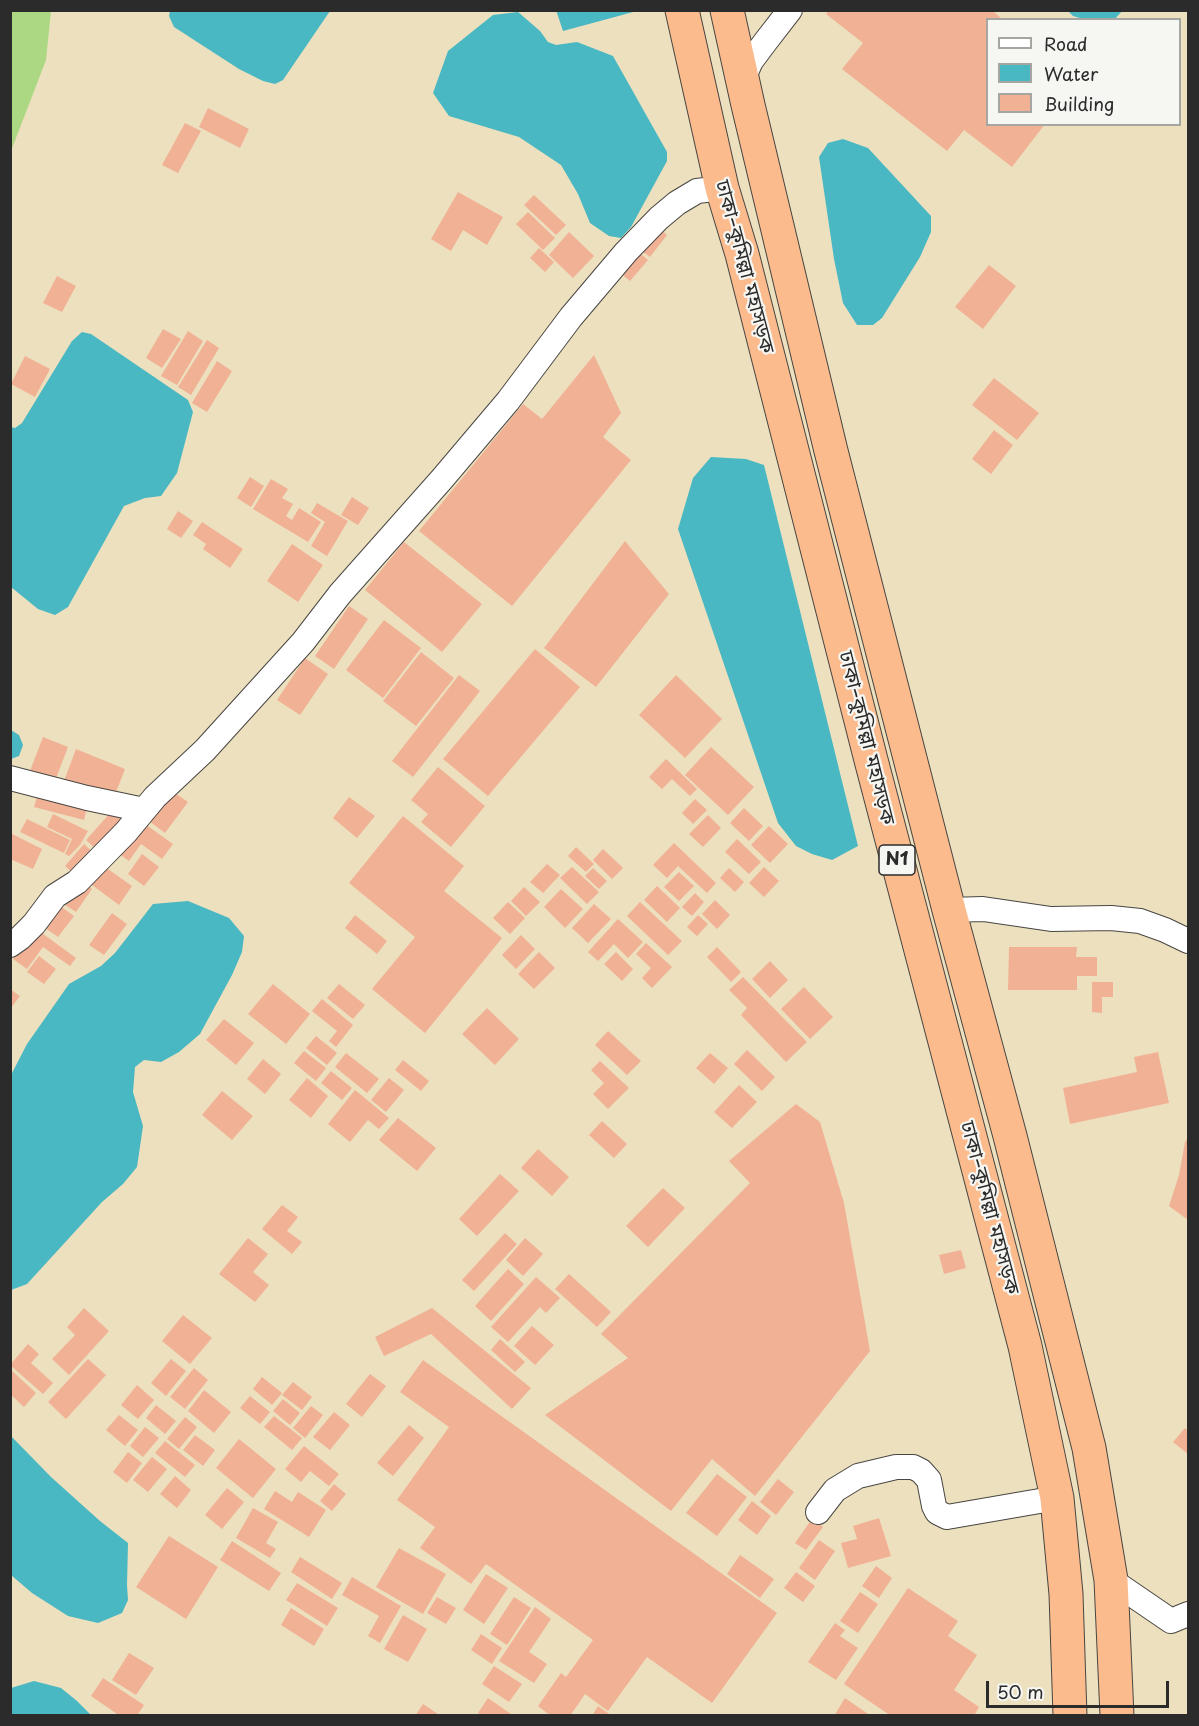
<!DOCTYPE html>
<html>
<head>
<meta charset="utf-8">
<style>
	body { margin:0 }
	#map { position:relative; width:1199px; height:1726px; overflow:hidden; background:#ece0bf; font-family:"Playpen Sans",sans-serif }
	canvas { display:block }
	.frame { position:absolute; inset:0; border:12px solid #2b2b2b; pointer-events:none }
	.legend { position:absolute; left:986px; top:18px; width:195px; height:108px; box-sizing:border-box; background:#f6f6f2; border:2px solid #a5a5a2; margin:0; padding:8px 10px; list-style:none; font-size:18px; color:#2b2b2b }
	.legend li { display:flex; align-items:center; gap:12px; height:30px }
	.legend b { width:30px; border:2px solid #a5a5a2 }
	.scale { position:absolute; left:986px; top:1681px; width:183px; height:27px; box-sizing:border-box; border:3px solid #2b2b2b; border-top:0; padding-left:8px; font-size:18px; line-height:21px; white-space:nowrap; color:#2b2b2b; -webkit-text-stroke:4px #f6f6f2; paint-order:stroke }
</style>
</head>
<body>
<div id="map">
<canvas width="1199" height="1726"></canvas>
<div class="frame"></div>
<ul class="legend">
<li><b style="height:8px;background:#fff"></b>Road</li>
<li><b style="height:16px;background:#49b8c2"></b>Water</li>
<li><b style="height:16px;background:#f1b195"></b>Building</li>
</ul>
<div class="scale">50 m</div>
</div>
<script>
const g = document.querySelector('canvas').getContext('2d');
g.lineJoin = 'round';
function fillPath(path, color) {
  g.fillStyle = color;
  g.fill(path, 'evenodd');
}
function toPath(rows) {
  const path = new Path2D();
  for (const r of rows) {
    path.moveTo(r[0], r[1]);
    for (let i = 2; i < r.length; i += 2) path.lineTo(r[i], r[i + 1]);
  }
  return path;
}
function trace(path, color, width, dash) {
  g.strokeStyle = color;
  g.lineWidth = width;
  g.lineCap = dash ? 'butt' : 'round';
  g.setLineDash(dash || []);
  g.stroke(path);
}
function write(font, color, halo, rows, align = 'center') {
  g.font = font + ' "Playpen Sans","Noto Sans Bengali",sans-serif';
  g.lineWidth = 4.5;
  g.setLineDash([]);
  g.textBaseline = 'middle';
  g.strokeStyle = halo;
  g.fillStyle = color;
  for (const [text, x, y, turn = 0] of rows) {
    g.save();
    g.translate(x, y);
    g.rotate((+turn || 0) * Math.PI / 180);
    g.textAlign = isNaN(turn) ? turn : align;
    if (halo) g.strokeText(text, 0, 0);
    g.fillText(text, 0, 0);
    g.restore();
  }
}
fillPath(toPath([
	[11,10,51,11,46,60,11,151]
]), '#acd783');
fillPath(toPath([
	[556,10,637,10,637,11,563,31],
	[170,11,170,10,330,11,283,80,275,84,263,81,239,69,174,27,169,16],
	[1068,11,1122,11,1114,20,1083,19,1073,16],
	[518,12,540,31,548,42,556,45,577,42,613,56,667,152,667,161,631,227,621,238,609,236,590,223,578,194,561,165,519,137,449,116,433,93,448,51,493,15],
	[843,139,868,148,931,216,931,232,920,257,882,318,873,325,857,325,843,303,834,259,819,157,828,143],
	[82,332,91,334,188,400,193,412,177,473,161,496,145,498,124,506,68,607,55,615,38,609,11,587,11,427,15,428,22,423,72,341],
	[711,457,746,459,764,465,858,846,832,860,812,854,796,846,778,823,678,529,693,478],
	[11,730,19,735,23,745,19,756,11,759],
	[188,901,229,918,244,936,242,952,232,975,200,1034,179,1052,161,1062,144,1060,135,1067,133,1092,143,1126,137,1167,123,1184,102,1202,27,1284,11,1290,11,1075,27,1044,69,984,101,966,115,953,153,904],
	[11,1436,51,1477,100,1521,128,1543,127,1585,128,1600,122,1613,98,1623,68,1616,32,1593,11,1575],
	[34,1681,61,1688,77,1701,91,1715,11,1715,11,1688]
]), '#49b8c2');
fillPath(toPath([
	[829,10,992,10,1003,20,988,20,988,124,1045,124,1012,167,964,130,947,151,842,69,863,43,826,14],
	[208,108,249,129,240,148,199,127],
	[185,123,201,131,178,173,162,165],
	[458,192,503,217,487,245,463,230,451,251,431,239],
	[534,195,566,225,556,235,524,205],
	[528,212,555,238,543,250,516,224],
	[655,225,667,235,650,257,636,247],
	[569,232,594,256,573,278,549,255],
	[632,246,648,260,630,281,614,268],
	[539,248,554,262,545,272,530,258],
	[989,265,1016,286,983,329,955,307],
	[57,276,76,286,62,312,43,303],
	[163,329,181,339,162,368,146,358],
	[188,331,203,341,177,385,161,376],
	[207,340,219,348,191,395,178,387],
	[594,355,621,413,603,437,631,460,512,606,419,531,523,404,542,419],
	[25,356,50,369,35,397,11,384],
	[217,361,232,371,207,412,192,403],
	[994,378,1039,413,1017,440,972,405],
	[994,430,1013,445,991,474,972,459],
	[250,477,264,486,251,507,237,498],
	[271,479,288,489,282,498,293,504,286,516,292,520,299,508,321,522,308,542,253,509],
	[352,497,369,508,358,525,341,515],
	[317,503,348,521,327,556,311,546,325,522,311,513],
	[178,511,193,521,181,538,167,529],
	[202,522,243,549,230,568,203,549,206,544,193,535],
	[625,541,669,594,596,687,544,648],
	[404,542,482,604,442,652,365,590],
	[292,544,323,565,298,602,267,581],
	[349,606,368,619,334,669,315,656],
	[384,620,421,648,383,698,346,670],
	[535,649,580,687,488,796,443,759],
	[421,652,454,678,416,726,383,701],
	[305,658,328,674,300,715,277,700],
	[459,675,480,691,413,777,392,761],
	[676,675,722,719,685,758,639,715],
	[43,737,68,747,55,781,30,771],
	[711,747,754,787,728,815,685,775],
	[76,749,125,769,113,800,64,781],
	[666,759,697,789,690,796,672,779,662,789,649,777],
	[438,767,485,806,451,847,421,822,428,814,411,800],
	[39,790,88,803,84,820,34,807],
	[172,791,188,802,165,833,149,821],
	[349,797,375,816,357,838,333,818],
	[695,799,707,810,693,824,682,813],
	[744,808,763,826,749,841,730,823],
	[112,811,123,821,98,851,86,840],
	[53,814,88,831,80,845,69,856,65,854,72,839,47,827],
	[708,815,721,828,703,847,689,834],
	[403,816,464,866,444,891,502,938,425,1033,372,989,415,937,349,883],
	[27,819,70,840,64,853,20,832],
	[138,819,173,844,162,859,141,844,129,861,115,851],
	[769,826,788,844,770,863,751,845],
	[10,833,42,849,33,869,10,859],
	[737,839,761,862,749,874,725,852],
	[674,843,716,883,707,893,678,866,667,878,653,865],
	[84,844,95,854,76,876,65,866],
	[576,847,594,864,586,872,568,856],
	[603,849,623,868,612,879,593,860],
	[142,854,159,867,144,886,128,874],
	[101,864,132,886,119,905,88,882],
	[547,864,560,875,543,893,530,882],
	[572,867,599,892,587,904,560,878],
	[764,867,779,881,764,897,749,883],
	[593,868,607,881,599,889,585,876],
	[729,868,744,882,735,892,720,878],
	[679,872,694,886,679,901,664,887],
	[79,879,92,889,76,912,62,903],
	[657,886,680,908,667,922,644,900],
	[524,887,540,902,526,916,511,901],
	[561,889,583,909,565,928,544,907],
	[695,893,704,902,692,916,682,907],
	[715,900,730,915,717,929,702,914],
	[508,902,525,918,510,934,493,918],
	[640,902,682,941,668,955,627,916],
	[56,903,74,916,58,937,41,925],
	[594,904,611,919,588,943,572,928],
	[112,913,127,924,104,955,89,945],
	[355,915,387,941,377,954,345,928],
	[698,915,708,924,697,936,687,927],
	[618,919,643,942,628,958,614,944,598,961,588,952],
	[35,928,76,958,70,966,43,947,27,969,13,959],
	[521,935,535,949,516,969,502,955],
	[646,943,672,967,652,988,642,978,651,968,636,954],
	[717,947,741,972,731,982,707,957],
	[1009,947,1077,947,1076,957,1097,957,1097,976,1077,976,1077,990,1008,990],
	[539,952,555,968,534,989,518,974],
	[616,952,633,969,622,981,604,964],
	[39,956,56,969,44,984,27,972],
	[770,961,788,980,770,998,752,979],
	[743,977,807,1042,786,1062,741,1015,747,1008,729,990],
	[1092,982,1113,982,1113,997,1102,997,1102,1013,1092,1012],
	[273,984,310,1014,286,1044,248,1014],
	[339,984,365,1005,353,1019,327,998],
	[804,987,833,1017,810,1039,781,1009],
	[10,989,20,996,10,1009],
	[322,999,353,1025,336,1047,329,1041,337,1031,312,1011],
	[487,1008,519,1039,495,1065,462,1034],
	[224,1019,254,1043,236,1065,206,1040],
	[608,1031,641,1061,627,1075,595,1045],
	[316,1036,337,1053,327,1065,306,1048],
	[747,1050,775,1077,762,1091,734,1064],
	[304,1051,326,1068,316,1081,294,1063],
	[1158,1052,1169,1103,1070,1124,1063,1088,1137,1072,1134,1057],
	[346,1053,379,1079,367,1093,335,1067],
	[710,1053,728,1068,714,1084,696,1068],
	[263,1059,281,1074,265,1094,247,1079],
	[403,1060,429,1081,421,1091,395,1070],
	[600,1061,629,1088,608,1109,593,1094,604,1083,591,1070],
	[331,1071,352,1088,342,1100,321,1083],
	[307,1078,328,1096,311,1118,289,1100],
	[389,1078,404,1090,386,1112,371,1100],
	[739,1085,757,1102,732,1128,714,1112],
	[355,1090,389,1118,379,1129,368,1120,350,1142,328,1124],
	[222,1091,253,1116,232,1140,202,1115],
	[796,1104,820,1122,844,1203,870,1351,755,1496,712,1459,671,1511,545,1415,628,1358,601,1334,750,1183,729,1161],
	[398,1118,436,1148,417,1171,379,1140],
	[602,1121,627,1144,614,1158,589,1135],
	[1188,1138,1188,1220,1169,1206,1179,1175,1185,1142],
	[538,1149,569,1177,552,1196,521,1168],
	[500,1174,519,1191,477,1236,459,1219],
	[663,1188,685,1208,648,1247,626,1226],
	[282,1205,298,1217,287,1231,302,1242,292,1254,262,1229],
	[505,1233,517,1244,474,1291,462,1280],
	[248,1238,268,1254,253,1272,269,1285,255,1302,219,1274],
	[525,1238,543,1254,523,1276,506,1260],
	[961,1250,966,1268,944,1274,939,1255],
	[508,1269,524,1284,491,1321,475,1306],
	[569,1274,611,1312,597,1327,555,1289],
	[536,1277,560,1298,546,1313,540,1307,508,1342,491,1327],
	[84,1308,109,1331,69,1375,52,1359,75,1335,67,1327],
	[432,1308,531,1388,512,1409,431,1334,384,1356,375,1337],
	[183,1315,212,1338,190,1364,162,1341],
	[532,1326,554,1345,535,1365,514,1346],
	[500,1339,525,1362,515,1372,491,1350],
	[28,1344,39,1354,31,1363,53,1383,43,1394,10,1365],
	[88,1359,106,1375,66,1419,48,1402],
	[171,1359,186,1371,166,1396,151,1383],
	[423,1360,777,1613,712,1703,647,1657,608,1711,585,1694,570,1716,551,1716,538,1706,561,1673,566,1677,593,1640,486,1564,471,1584,420,1548,435,1527,397,1500,449,1427,400,1392],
	[194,1368,208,1380,185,1409,170,1397],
	[10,1369,36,1393,24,1407,10,1394],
	[370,1374,386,1386,362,1417,346,1404],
	[262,1377,282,1393,272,1405,253,1389],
	[293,1382,312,1397,302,1410,282,1395],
	[137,1385,154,1400,138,1419,121,1405],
	[204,1390,231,1412,214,1433,188,1411],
	[250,1396,270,1412,260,1424,240,1408],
	[283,1399,300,1413,290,1425,273,1411],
	[156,1405,176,1421,165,1434,146,1418],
	[311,1406,323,1415,305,1438,293,1428],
	[334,1412,350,1425,330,1450,313,1437],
	[119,1415,138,1430,125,1446,106,1430],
	[274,1416,302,1438,292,1450,264,1427],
	[185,1417,197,1427,179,1449,167,1439],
	[409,1425,424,1438,393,1476,377,1463],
	[145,1427,159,1438,143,1457,130,1446],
	[1185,1428,1188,1431,1188,1454,1173,1442],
	[195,1435,215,1450,203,1466,183,1450],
	[239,1439,276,1469,253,1498,216,1468],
	[165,1441,195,1465,185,1477,155,1453],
	[304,1446,339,1474,329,1486,310,1471,301,1482,285,1469],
	[128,1452,142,1463,127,1483,113,1472],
	[152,1457,167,1469,148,1492,133,1480],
	[717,1474,747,1497,717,1536,686,1513],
	[175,1476,191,1490,177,1508,160,1494],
	[778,1479,794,1492,776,1515,760,1502],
	[334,1484,346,1494,332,1511,320,1501],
	[227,1488,244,1502,222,1529,205,1515],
	[275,1491,292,1502,298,1492,326,1510,309,1537,264,1509],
	[752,1501,771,1516,757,1535,738,1520],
	[253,1508,278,1522,266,1543,276,1549,270,1558,236,1538],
	[879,1518,891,1556,848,1568,841,1543,857,1539,853,1526],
	[812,1519,823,1527,806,1550,795,1543],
	[169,1536,218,1567,186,1619,136,1587],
	[819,1540,835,1551,815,1580,799,1568],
	[232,1541,281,1573,269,1591,220,1560],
	[399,1548,446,1574,423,1614,376,1587],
	[740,1555,774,1579,760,1598,727,1574],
	[300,1557,342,1583,332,1599,291,1572],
	[876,1566,892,1578,879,1598,862,1586],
	[796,1572,815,1586,803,1602,784,1588],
	[486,1574,508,1588,484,1624,463,1610],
	[352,1577,401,1606,380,1643,368,1636,379,1616,342,1595],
	[297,1583,338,1608,327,1626,286,1600],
	[908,1588,958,1621,948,1636,977,1655,954,1690,979,1707,974,1716,891,1716,844,1684],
	[860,1592,878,1604,858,1633,840,1621],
	[437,1597,456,1608,446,1624,427,1613],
	[514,1597,531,1608,507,1645,490,1634],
	[535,1607,551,1619,529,1652,547,1664,534,1683,499,1661],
	[291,1608,324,1629,314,1646,281,1625],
	[403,1615,427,1629,408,1662,384,1649],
	[835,1623,845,1630,840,1636,858,1648,836,1680,808,1662],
	[481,1634,502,1648,492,1664,471,1650],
	[129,1653,154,1668,136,1695,112,1680],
	[494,1666,522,1684,509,1702,482,1684],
	[103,1678,144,1705,137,1716,120,1716,91,1696],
	[488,1698,514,1716,481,1716,478,1713],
	[845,1698,871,1716,834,1716],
	[423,1704,441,1716,415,1716],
	[598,1706,612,1716,592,1716]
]), '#f1b195');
const minor = toPath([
	[743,79,751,61,766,41,790,10],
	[10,778,87,798,144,810],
	[949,910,983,909,1051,919,1111,918,1140,921,1165,930,1188,941],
	[10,945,20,938,34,924,55,896,77,882,126,832,155,797,205,750,303,642,340,594,442,479,508,401,571,317,626,252,659,218,677,203,697,191,722,188],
	[818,1512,835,1490,858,1476,896,1467,913,1467,921,1471,929,1480,934,1506,937,1512,947,1517,1057,1498],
	[1111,1580,1171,1621,1188,1614]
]);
const trunk = toPath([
	[682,10,722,188,742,254,871,760,1025,1346,1057,1498,1066,1594,1070,1716],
	[727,10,748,105,831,451,949,910,1010,1136,1089,1448,1111,1580,1117,1716]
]);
trace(minor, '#484641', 26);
trace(trunk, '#484641', 35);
trace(minor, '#fff', 24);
trace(trunk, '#fbbb8d', 33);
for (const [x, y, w] of [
	[897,860,36]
]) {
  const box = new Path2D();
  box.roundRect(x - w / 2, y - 15, w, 30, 4.5);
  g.fillStyle = '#f6f6f2';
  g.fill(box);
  trace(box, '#2b2b2b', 1.5);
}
write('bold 18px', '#2b2b2b', null, [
	["N1",897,860]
]);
write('20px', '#2b2b2b', '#f6f6f2', [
	["ঢাকা–কুমিল্লা মহাসড়ক",744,267,75],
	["ঢাকা–কুমিল্লা মহাসড়ক",866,738,76],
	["ঢাকা–কুমিল্লা মহাসড়ক",989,1208,75]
]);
</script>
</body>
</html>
